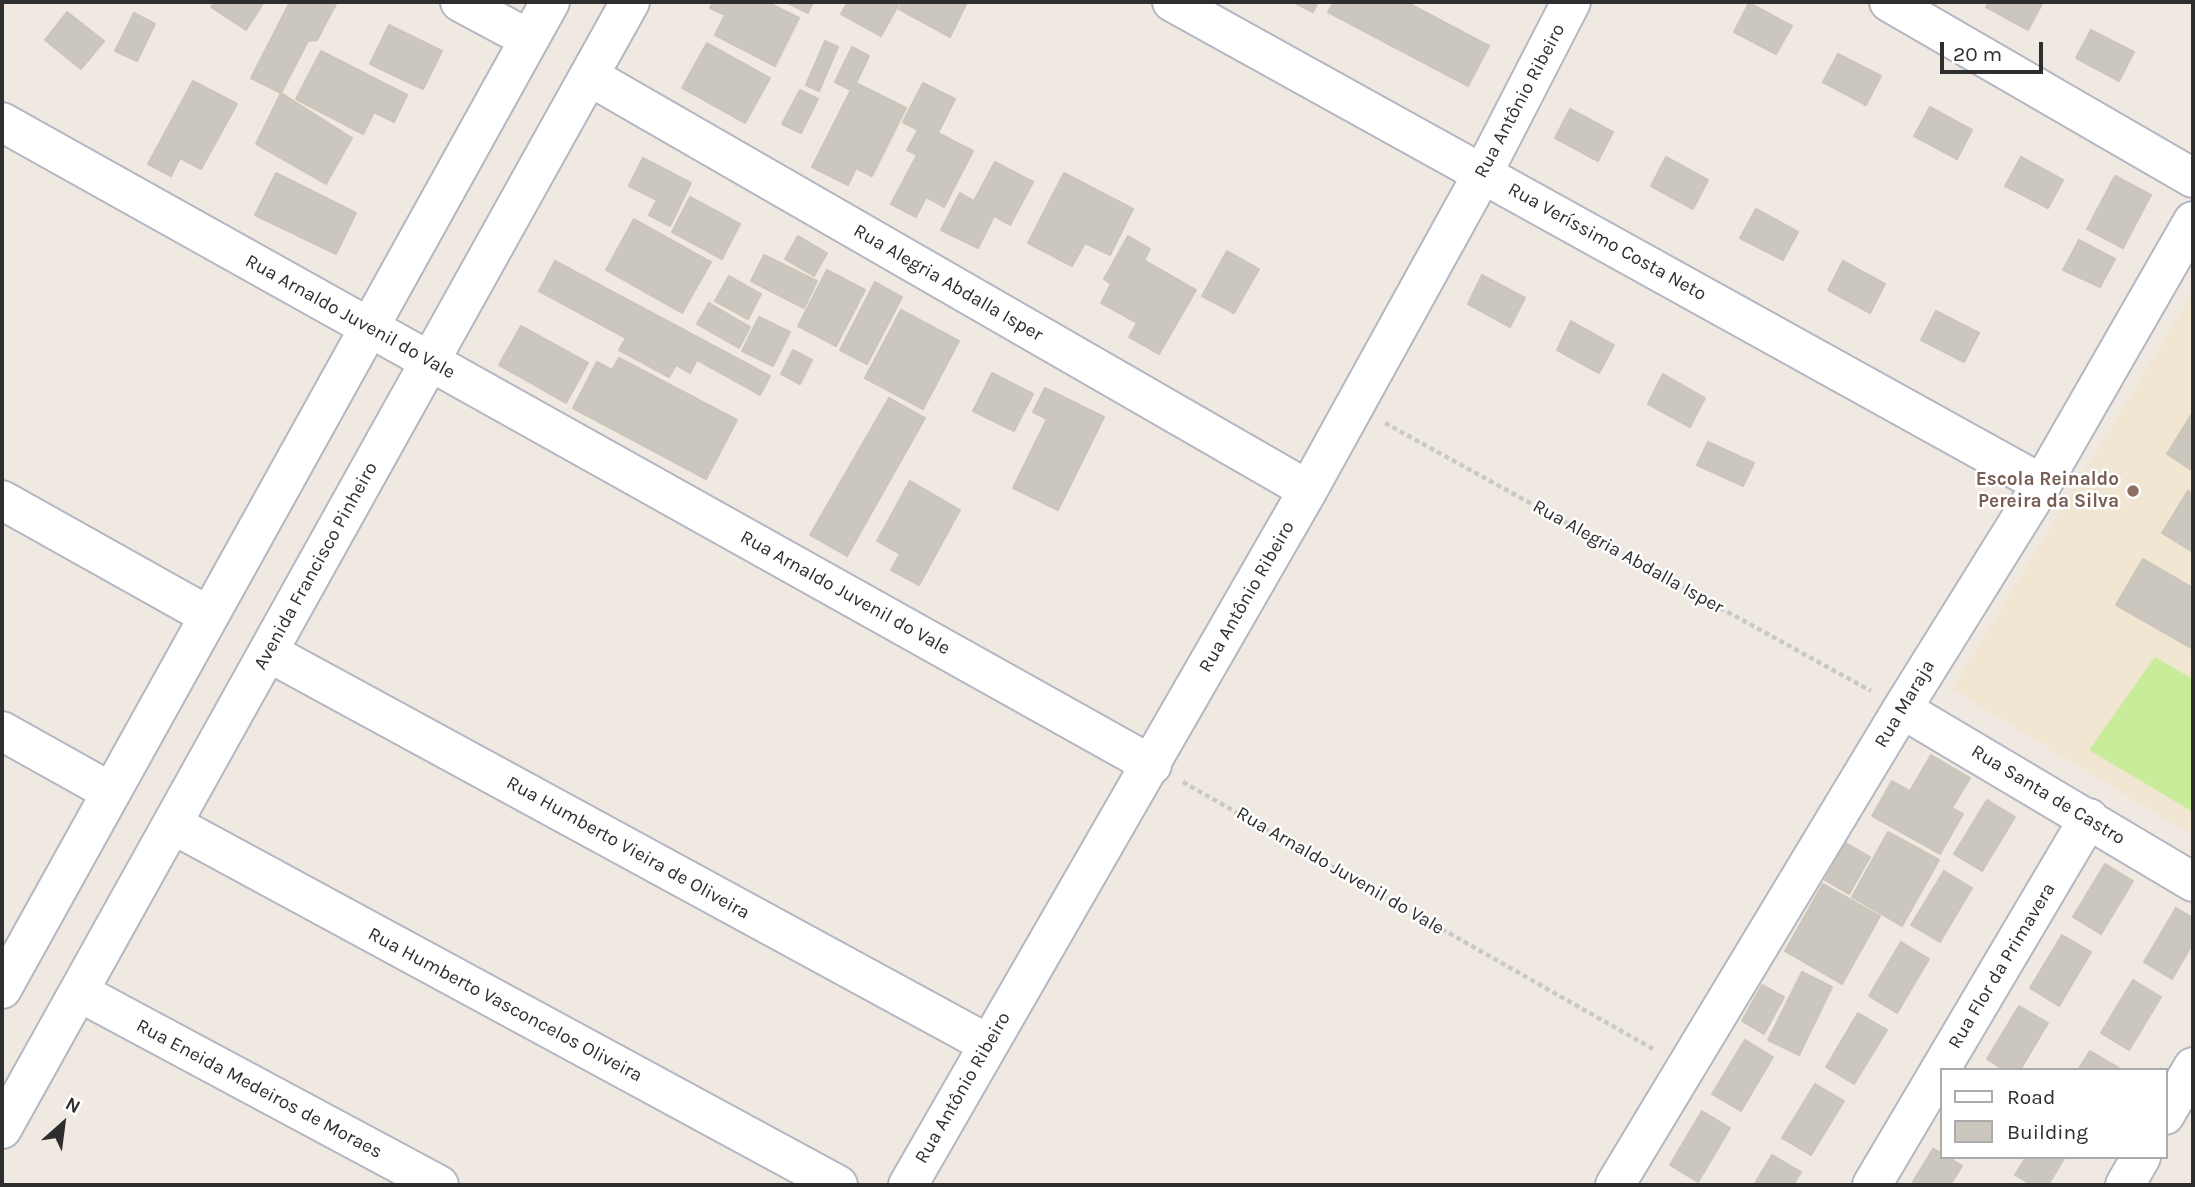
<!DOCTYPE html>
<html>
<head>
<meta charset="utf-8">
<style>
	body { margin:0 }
	#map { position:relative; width:2195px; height:1187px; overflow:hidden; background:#efe9e1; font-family:Karla,sans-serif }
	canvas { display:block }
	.frame { position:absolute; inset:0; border:4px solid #2e2e2e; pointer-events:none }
	.legend { position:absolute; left:1940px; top:1068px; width:228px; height:91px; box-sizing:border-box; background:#fff; border:2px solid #ababab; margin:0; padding:9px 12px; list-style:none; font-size:21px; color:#2e2e2e }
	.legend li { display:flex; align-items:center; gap:14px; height:35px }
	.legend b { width:35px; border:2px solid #ababab }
	.north { position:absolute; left:28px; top:1089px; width:70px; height:70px; -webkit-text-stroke:5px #fff; paint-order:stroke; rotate:28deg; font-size:19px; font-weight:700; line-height:28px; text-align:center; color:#2e2e2e }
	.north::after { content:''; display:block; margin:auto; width:24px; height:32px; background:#2e2e2e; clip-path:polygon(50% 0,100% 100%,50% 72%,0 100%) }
	.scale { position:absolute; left:1940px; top:42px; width:103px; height:32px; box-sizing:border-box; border:4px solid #2e2e2e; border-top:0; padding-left:9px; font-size:21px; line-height:24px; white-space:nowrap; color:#2e2e2e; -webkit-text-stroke:5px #fff; paint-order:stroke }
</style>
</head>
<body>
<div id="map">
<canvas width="2195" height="1187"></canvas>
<div class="frame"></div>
<ul class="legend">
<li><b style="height:9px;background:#fff"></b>Road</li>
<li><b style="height:19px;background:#cbc7bf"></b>Building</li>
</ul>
<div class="north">N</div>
<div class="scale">20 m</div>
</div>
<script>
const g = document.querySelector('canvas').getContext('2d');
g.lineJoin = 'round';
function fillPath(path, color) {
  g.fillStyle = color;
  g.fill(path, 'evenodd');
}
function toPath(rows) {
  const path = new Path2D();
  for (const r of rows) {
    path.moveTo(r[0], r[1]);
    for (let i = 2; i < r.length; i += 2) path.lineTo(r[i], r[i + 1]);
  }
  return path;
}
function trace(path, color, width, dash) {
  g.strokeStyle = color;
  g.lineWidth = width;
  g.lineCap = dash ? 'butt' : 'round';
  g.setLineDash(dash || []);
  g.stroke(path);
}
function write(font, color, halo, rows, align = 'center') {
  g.font = font + ' Karla,sans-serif';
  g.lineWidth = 5;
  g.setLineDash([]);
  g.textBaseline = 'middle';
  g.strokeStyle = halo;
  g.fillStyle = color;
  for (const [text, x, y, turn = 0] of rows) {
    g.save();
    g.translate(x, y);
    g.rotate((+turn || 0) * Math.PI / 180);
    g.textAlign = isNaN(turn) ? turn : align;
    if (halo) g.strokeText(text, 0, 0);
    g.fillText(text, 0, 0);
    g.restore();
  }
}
fillPath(toPath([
	[2193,292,2193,836,1952,689]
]), '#f0e6d1');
fillPath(toPath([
	[2155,657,2193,679,2193,812,2089,750]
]), '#c9ec9a');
const building = toPath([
	[215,2,264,2,246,30,211,7,215,2],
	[290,2,337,2,317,40,308,41,281,93,251,78,290,2],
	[713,2,767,2,799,18,775,66,715,35,725,15,710,8,713,2],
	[786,2,813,2,808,13,786,2],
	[848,2,900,2,881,36,841,14,848,2],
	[903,2,967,2,950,37,899,9,903,2],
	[1293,2,1318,2,1313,12,1293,2],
	[1334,2,1406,2,1489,46,1468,86,1328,12,1334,2],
	[1989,2,2043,2,2028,30,1986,7,1989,2],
	[1749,3,1792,26,1776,54,1734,32,1749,3],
	[67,12,104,41,81,69,45,40,67,12],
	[134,13,155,24,137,61,115,51,134,13],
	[389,25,442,51,423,89,370,64,389,25],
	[2091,30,2134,52,2119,81,2076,58,2091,30],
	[825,41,838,47,819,91,806,85,825,41],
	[707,43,770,78,745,123,682,88,707,43],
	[852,47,869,56,856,83,906,108,872,176,856,168,848,185,812,167,851,90,835,82,852,47],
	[321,51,407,95,394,122,374,112,363,134,296,99,321,51],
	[1838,54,1881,76,1866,105,1823,82,1838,54],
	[193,81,237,104,201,169,180,158,171,176,148,164,193,81],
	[923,83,955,99,938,133,973,151,944,207,926,197,916,217,891,204,917,155,907,150,918,130,903,122,923,83],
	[800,90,818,99,801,133,782,124,800,90],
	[281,93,352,138,326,184,256,144,281,93],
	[1930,107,1972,130,1957,159,1914,136,1930,107],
	[1570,109,1613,132,1598,161,1555,138,1570,109],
	[1666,157,1708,180,1693,209,1651,186,1666,157],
	[2021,157,2063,180,2048,208,2005,186,2021,157],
	[643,158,691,183,670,226,649,215,657,200,629,186,643,158],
	[995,162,1033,182,1010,225,994,216,978,248,941,230,960,193,974,201,995,162],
	[276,173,356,213,336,254,255,215,276,173],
	[1064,173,1133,209,1110,255,1085,243,1072,266,1028,243,1064,173],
	[2115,176,2151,195,2123,248,2087,229,2115,176],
	[690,197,740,224,722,259,672,232,690,197],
	[1756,209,1798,232,1783,260,1740,238,1756,209],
	[634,219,711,262,682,313,606,270,634,219],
	[798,236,827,253,814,276,785,259,798,236],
	[1128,236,1150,249,1144,260,1196,290,1159,354,1129,337,1137,323,1101,303,1111,284,1104,279,1128,236],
	[2079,240,2115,259,2100,287,2063,270,2079,240],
	[1227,251,1259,269,1234,313,1202,296,1227,251],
	[764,255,817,281,804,308,751,281,764,255],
	[555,261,770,376,760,395,697,360,690,373,676,365,669,377,619,350,626,338,539,291,555,261],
	[1843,261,1885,284,1870,313,1828,290,1843,261],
	[827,270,865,290,836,346,798,326,827,270],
	[1482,275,1525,298,1510,327,1468,304,1482,275],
	[729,276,761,294,748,319,715,301,729,276],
	[875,282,902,297,867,364,840,350,875,282],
	[709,303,750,327,739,348,697,324,709,303],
	[901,310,959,341,923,409,865,378,901,310],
	[1936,311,1979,333,1964,362,1921,340,1936,311],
	[759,317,790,332,773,366,742,351,759,317],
	[1571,321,1614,345,1599,373,1557,350,1571,321],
	[521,326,588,363,566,403,499,365,521,326],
	[793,350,812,360,800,384,781,374,793,350],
	[619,358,737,420,706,479,573,408,597,362,612,370,619,358],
	[992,373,1033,394,1014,431,973,411,992,373],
	[1663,374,1705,398,1690,427,1648,404,1663,374],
	[1045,388,1104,417,1058,510,1013,488,1047,419,1033,412,1045,388],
	[889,398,925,418,847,556,810,535,889,398],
	[2193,412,2193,471,2167,454,2193,412],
	[1708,442,1754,463,1743,486,1697,465,1708,442],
	[910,481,960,510,919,585,891,570,900,554,877,541,910,481],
	[2188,491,2193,495,2193,552,2162,533,2188,491],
	[2143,559,2193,588,2193,649,2116,605,2143,559],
	[1931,755,1970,778,1952,808,1963,814,1940,854,1872,816,1892,781,1910,791,1931,755],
	[1987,800,2015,817,1982,871,1954,854,1987,800],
	[1888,832,1939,860,1902,926,1852,897,1888,832],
	[1846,843,1870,857,1849,894,1825,880,1846,843],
	[2105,864,2133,881,2101,934,2073,917,2105,864],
	[1944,871,1972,888,1940,942,1911,925,1944,871],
	[1823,884,1880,916,1842,984,1785,951,1823,884],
	[2176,908,2193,918,2193,943,2172,979,2144,962,2176,908],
	[2062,935,2091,952,2059,1006,2030,988,2062,935],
	[1901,942,1929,959,1897,1013,1869,996,1901,942],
	[1802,972,1832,987,1799,1055,1768,1040,1802,972],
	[2133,980,2161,997,2129,1050,2101,1033,2133,980],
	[1762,985,1784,997,1764,1034,1742,1021,1762,985],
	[2019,1006,2048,1023,2020,1070,2004,1070,1987,1059,2019,1006],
	[1858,1013,1887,1030,1854,1084,1826,1067,1858,1013],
	[1745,1040,1773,1057,1741,1111,1712,1094,1745,1040],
	[2090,1051,2119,1068,2118,1070,2078,1070,2090,1051],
	[1815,1084,1844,1101,1811,1155,1782,1138,1815,1084],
	[1702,1111,1730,1128,1698,1182,1670,1165,1702,1111],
	[1933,1149,1941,1153,1941,1157,1948,1157,1962,1166,1950,1185,1911,1185,1933,1149],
	[1772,1155,1801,1172,1793,1185,1754,1185,1772,1155],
	[2026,1157,2065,1157,2048,1185,2032,1185,2015,1175,2026,1157]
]);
fillPath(building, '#cbc7bf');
trace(building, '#cbc5ba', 2);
const minor = toPath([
	[460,2,529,39],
	[1172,2,2042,484],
	[1889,2,2193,178],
	[589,76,1308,490],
	[2,122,1152,765],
	[2,500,209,616],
	[268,652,988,1044],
	[1902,709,2193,882],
	[2,731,111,792],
	[172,824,838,1185],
	[2,989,550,2],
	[79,992,439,1185],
	[2165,1115,2193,1067],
	[2,1129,630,2],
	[908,1185,1308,490,1483,173,1571,2],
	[1615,1185,1902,709,2042,484,2193,221],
	[1872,1185,2089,818],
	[2125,1185,2141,1157]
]);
trace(minor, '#b4b7c1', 42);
trace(toPath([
	[1385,423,1871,691],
	[1183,782,1653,1049]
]), '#c9c9c9', 4.5, [5, 3.5]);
trace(minor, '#fff', 38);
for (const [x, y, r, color] of [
	[2133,491,7,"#8d6e63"]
]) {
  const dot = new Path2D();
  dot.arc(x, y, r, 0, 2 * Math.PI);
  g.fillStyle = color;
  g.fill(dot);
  trace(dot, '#fff', 2.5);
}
write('19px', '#2e2e2e', '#fff', [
	["Rua Antônio Ribeiro",1520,101,-62],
	["Rua Veríssimo Costa Neto",1607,242,29],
	["Rua Alegria Abdalla Isper",948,283,30],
	["Rua Arnaldo Juvenil do Vale",350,317,29],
	["Rua Alegria Abdalla Isper",1628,557,29],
	["Avenida Francisco Pinheiro",316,566,-61],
	["Rua Arnaldo Juvenil do Vale",845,593,29],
	["Rua Antônio Ribeiro",1247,597,-60],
	["Rua Maraja",1905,704,-59],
	["Rua Santa de Castro",2048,795,31],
	["Rua Humberto Vieira de Oliveira",628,848,29],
	["Rua Arnaldo Juvenil do Vale",1340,871,30],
	["Rua Flor da Primavera",2002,966,-59],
	["Rua Humberto Vasconcelos Oliveira",505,1005,28],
	["Rua Antônio Ribeiro",963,1088,-60],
	["Rua Eneida Medeiros de Moraes",259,1089,28]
]);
write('bold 19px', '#785e54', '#fff', [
	["Escola Reinaldo",2119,480],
	["Pereira da Silva",2119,502]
], 'right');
</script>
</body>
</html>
